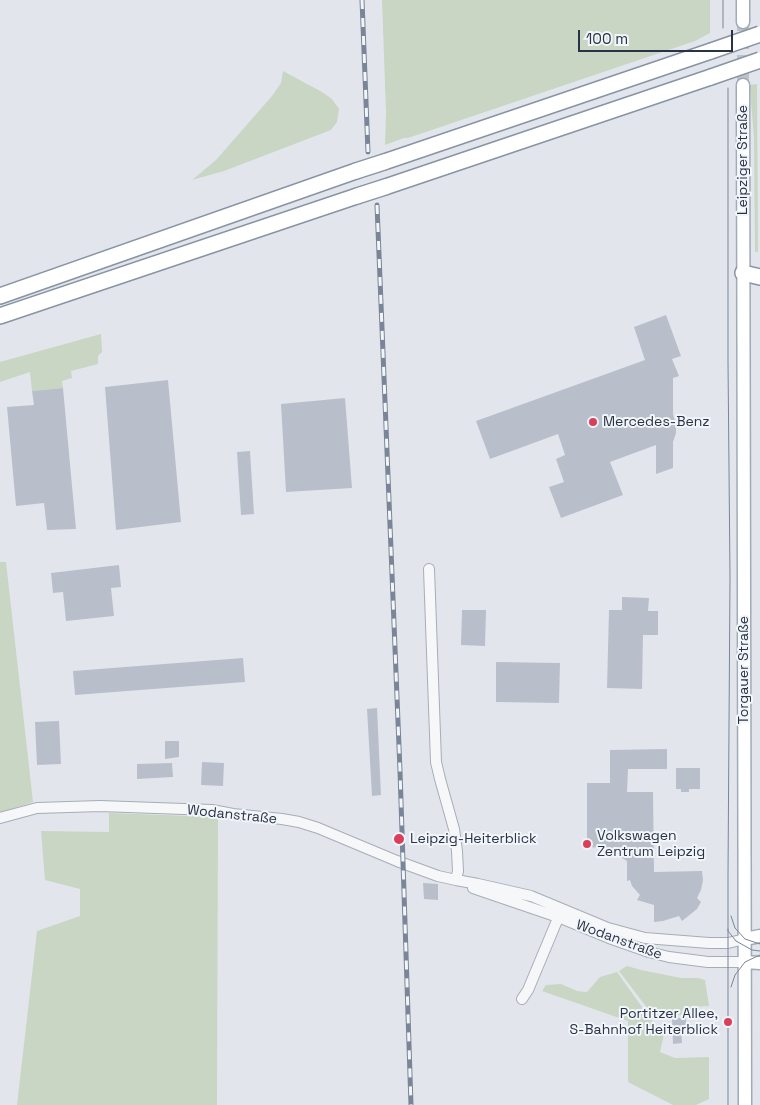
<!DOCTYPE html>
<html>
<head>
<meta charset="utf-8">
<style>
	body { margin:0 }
	#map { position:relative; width:760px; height:1105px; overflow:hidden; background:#e2e6ec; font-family:"Space Grotesk",sans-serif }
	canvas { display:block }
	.scale { position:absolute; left:578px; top:30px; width:155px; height:22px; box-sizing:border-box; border:2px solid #293345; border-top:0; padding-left:6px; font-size:15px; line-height:18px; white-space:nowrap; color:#293345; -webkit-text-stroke:4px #f2f5f9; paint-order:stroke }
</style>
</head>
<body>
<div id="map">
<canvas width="760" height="1105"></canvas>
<div class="scale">100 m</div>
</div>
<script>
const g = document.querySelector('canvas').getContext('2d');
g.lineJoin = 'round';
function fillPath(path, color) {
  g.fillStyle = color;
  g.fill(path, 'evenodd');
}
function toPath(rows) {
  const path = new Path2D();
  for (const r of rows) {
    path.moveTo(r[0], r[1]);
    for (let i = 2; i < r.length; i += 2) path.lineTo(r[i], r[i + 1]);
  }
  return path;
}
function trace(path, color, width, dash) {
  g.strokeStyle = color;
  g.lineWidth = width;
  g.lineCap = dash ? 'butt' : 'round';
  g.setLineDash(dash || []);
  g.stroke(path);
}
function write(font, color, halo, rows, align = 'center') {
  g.font = font + ' "Space Grotesk",sans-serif';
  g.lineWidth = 4;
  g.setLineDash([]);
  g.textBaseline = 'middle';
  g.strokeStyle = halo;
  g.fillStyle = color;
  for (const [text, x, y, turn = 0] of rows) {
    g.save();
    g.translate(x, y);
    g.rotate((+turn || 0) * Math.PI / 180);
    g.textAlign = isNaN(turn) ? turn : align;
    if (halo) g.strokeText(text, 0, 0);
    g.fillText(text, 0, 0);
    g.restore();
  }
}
fillPath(toPath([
	[382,0,710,0,710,33,695,41,408,138,404,138,385,145,386,112],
	[283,71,322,92,332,99,339,109,337,122,331,130,224,171,192,180,216,160,272,96,281,83],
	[757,84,758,251,757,252,755,252,755,249,754,137,750,90,750,85],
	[101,334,102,352,98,356,98,364,71,371,72,378,62,381,63,388,32,391,30,372,0,382,0,362],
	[0,562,6,562,33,802,0,813],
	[109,813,218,817,217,1105,17,1105,37,931,80,916,80,889,45,880,41,831,109,832],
	[627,966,641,970,681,978,698,978,705,980,709,1006,693,1007,689,1015,669,1015,654,1017,619,971],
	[617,972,652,1021,653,1029,664,1034,660,1052,675,1058,709,1057,709,1099,696,1105,673,1105,628,1082,628,1021,542,991,546,985,561,984,577,991,587,992,600,977]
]), '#c8d6c3');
fillPath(toPath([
	[666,315,681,356,672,359,679,376,673,378,673,414,676,425,676,433,673,442,673,468,656,474,656,445,610,462,623,495,561,518,549,487,564,482,556,459,565,455,558,434,490,459,476,421,645,360,634,327],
	[168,380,181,522,116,530,105,387],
	[63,388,76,529,47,530,44,503,16,506,7,407,34,405,32,391],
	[345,398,352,488,286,492,281,404],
	[250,451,254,514,241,515,237,452],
	[119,565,121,587,111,588,114,616,66,621,63,592,53,593,51,573],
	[622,597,649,598,648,611,658,611,658,635,643,635,642,689,607,688,609,610,622,610],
	[462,610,486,610,485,646,461,645],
	[243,658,245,682,75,695,73,671],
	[496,662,560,663,559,703,496,702],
	[377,708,381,795,372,796,367,709],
	[59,721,61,764,37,765,35,722],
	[165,741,179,741,179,757,165,759],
	[667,749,667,769,628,769,627,792,653,792,654,872,702,871,703,880,701,890,697,898,701,902,697,909,682,921,679,916,663,921,654,922,654,905,637,900,640,895,632,886,630,880,627,881,627,861,622,858,622,849,587,847,587,783,610,783,610,750],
	[202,762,224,763,223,786,201,785],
	[172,763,173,777,137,779,137,764],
	[676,768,700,768,700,789,689,789,689,792,681,792,681,789,676,789],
	[423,883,438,884,438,900,424,899],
	[672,1018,686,1018,686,1027,681,1027,682,1043,673,1044]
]), '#b9bfca');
trace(toPath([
	[743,85,743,22]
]), '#bdc2cb', 12, [12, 6]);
const minor = toPath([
	[429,569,436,762,440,779,454,829,457,851,458,871,456,880],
	[0,818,37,808,100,806,212,810,233,814,282,819,299,822,318,828,397,861,438,876,456,880,478,884,531,896,608,928,645,938,709,943,728,943,745,939],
	[473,888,558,917,609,938,649,952,669,957,708,962,745,962],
	[522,999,528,990,561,911]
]);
const major = toPath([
	[743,0,743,22],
	[743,85,745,1105],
	[745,939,760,936],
	[745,962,760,963]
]);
const highway = toPath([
	[384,162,711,51],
	[385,187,711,77],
	[743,273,760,277],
	[0,296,356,171],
	[0,316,357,196]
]);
trace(minor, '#a7adb7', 12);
trace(major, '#a0aab8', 15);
trace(highway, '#8893a4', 18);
trace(minor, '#f5f7f9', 10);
trace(major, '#fff', 12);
trace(highway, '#fff', 15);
trace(toPath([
	[723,0,723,28],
	[728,88,728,362,730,577,728,874,728,1105],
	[731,916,735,928,745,939,760,944],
	[728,929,728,931,736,941,752,950,760,951],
	[731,987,735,975,745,962,760,955]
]), '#7a8597', 1);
const rail = toPath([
	[362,0,368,152],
	[377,205,400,771,411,1105]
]);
trace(rail, '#7a8597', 5);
trace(rail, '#f2f5f9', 3, [9]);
const highwayBridge = toPath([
	[711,51,760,34],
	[711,77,760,60],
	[356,171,384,162],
	[357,196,385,187]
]);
trace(highwayBridge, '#8893a4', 18, []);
trace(highwayBridge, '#fff', 15);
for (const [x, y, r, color] of [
	[593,422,5,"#d93f58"],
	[399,839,6,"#d93f58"],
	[587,844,5,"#d93f58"],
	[728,1022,5,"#d93f58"]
]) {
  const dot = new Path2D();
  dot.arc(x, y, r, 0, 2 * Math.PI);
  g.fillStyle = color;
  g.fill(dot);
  trace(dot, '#f2f5f9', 2);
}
write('14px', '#293345', '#f2f5f9', [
	["Leipziger Straße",743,160,-90],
	["Torgauer Straße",744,670,-90],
	["Wodanstraße",232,815,6],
	["Wodanstraße",619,940,20]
]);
write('14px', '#293345', '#f2f5f9', [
	["Mercedes-Benz",603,422],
	["Volkswagen",597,836],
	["Zentrum Leipzig",597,852],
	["Leipzig-Heiterblick",410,839],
	["Portitzer Allee,",718,1014,"right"],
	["S-Bahnhof Heiterblick",718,1030,"right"]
], 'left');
</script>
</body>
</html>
